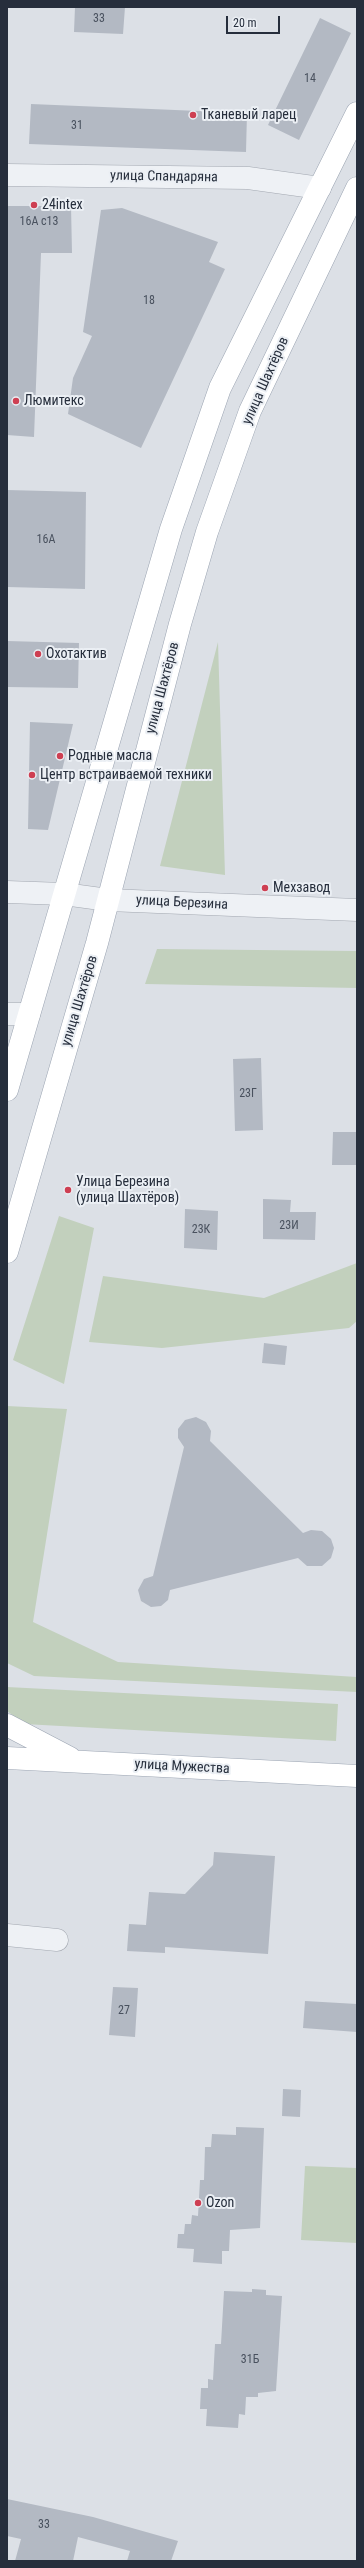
<!DOCTYPE html>
<html>
<head>
<meta charset="utf-8">
<style>
	body { margin:0 }
	#map { position:relative; width:364px; height:2568px; overflow:hidden; background:#dce0e6; font-family:"Roboto Condensed",sans-serif }
	canvas { display:block }
	.frame { position:absolute; inset:0; border:8px solid #262e3c; pointer-events:none }
	.scale { position:absolute; left:226px; top:16px; width:54px; height:18px; box-sizing:border-box; border:2px solid #262e3c; border-top:0; padding-left:5px; font-size:12px; line-height:14px; white-space:nowrap; color:#262e3c; -webkit-text-stroke:3px #ebeff4; paint-order:stroke }
</style>
</head>
<body>
<div id="map">
<canvas width="364" height="2568"></canvas>
<div class="frame"></div>
<div class="scale">20 m</div>
</div>
<script>
const g = document.querySelector('canvas').getContext('2d');
g.lineJoin = 'round';
function fillPath(path, color) {
  g.fillStyle = color;
  g.fill(path, 'evenodd');
}
function toPath(rows) {
  const path = new Path2D();
  for (const r of rows) {
    path.moveTo(r[0], r[1]);
    for (let i = 2; i < r.length; i += 2) path.lineTo(r[i], r[i + 1]);
  }
  return path;
}
function trace(path, color, width, dash) {
  g.strokeStyle = color;
  g.lineWidth = width;
  g.lineCap = dash ? 'butt' : 'round';
  g.setLineDash(dash || []);
  g.stroke(path);
}
function write(font, color, halo, rows, align = 'center') {
  g.font = font + ' "Roboto Condensed",sans-serif';
  g.lineWidth = 4;
  g.setLineDash([]);
  g.textBaseline = 'middle';
  g.strokeStyle = halo;
  g.fillStyle = color;
  for (const [text, x, y, turn = 0] of rows) {
    g.save();
    g.translate(x, y);
    g.rotate((+turn || 0) * Math.PI / 180);
    g.textAlign = isNaN(turn) ? turn : align;
    if (halo) g.strokeText(text, 0, 0);
    g.fillText(text, 0, 0);
    g.restore();
  }
}
fillPath(toPath([
	[218,642,225,875,160,866],
	[157,949,357,951,357,988,145,984],
	[59,1216,94,1228,64,1384,13,1360],
	[357,1263,357,1321,349,1328,162,1348,89,1342,103,1276,264,1298],
	[7,1406,67,1409,33,1622,118,1662,357,1677,357,1692,34,1676,7,1663],
	[7,1687,338,1704,336,1741,24,1724,7,1711],
	[305,2166,357,2168,357,2243,301,2240]
]), '#c2d0bd');
fillPath(toPath([
	[75,7,125,7,123,34,74,32],
	[320,18,351,33,299,140,268,125],
	[31,104,247,113,246,152,29,144],
	[7,206,71,206,72,253,41,253,34,437,7,435],
	[122,208,218,242,209,262,225,269,141,448,68,414,73,378,92,336,83,332,101,210],
	[7,490,86,492,85,589,7,587],
	[7,641,79,643,78,688,7,687],
	[30,722,73,724,48,830,28,829],
	[261,1058,263,1130,235,1131,233,1059],
	[333,1132,357,1132,357,1165,332,1165],
	[263,1199,291,1200,290,1212,316,1212,315,1240,263,1239],
	[185,1209,218,1211,217,1250,184,1248],
	[264,1343,287,1346,285,1365,262,1363],
	[196,1417,206,1422,211,1431,210,1441,303,1533,311,1530,322,1531,331,1539,334,1548,331,1558,322,1566,307,1566,298,1558,170,1590,168,1600,161,1606,151,1607,141,1601,138,1590,144,1579,153,1576,184,1447,178,1438,178,1429,185,1420],
	[214,1852,275,1856,268,1954,165,1947,165,1953,127,1951,129,1924,146,1925,149,1892,185,1894,213,1865],
	[113,1987,138,1988,135,2037,109,2035],
	[305,2001,357,2004,357,2032,303,2028],
	[283,2089,301,2090,300,2117,282,2116],
	[236,2127,264,2128,260,2228,230,2230,229,2251,222,2251,222,2264,193,2262,194,2249,177,2248,178,2234,184,2234,185,2224,191,2224,192,2215,198,2216,200,2180,204,2180,205,2147,211,2147,212,2134,236,2135],
	[252,2289,266,2290,266,2295,282,2296,276,2391,258,2393,258,2397,246,2397,245,2415,239,2414,238,2428,206,2426,207,2409,200,2409,201,2388,208,2388,208,2379,213,2380,215,2344,221,2344,224,2291,252,2292],
	[7,2499,93,2517,178,2541,171,2561,127,2561,130,2551,78,2537,73,2561,15,2561,21,2539,7,2536]
]), '#b3b9c3');
const minor = toPath([
	[7,175,248,178,320,188],
	[7,892,64,894,108,900,357,910],
	[7,1014,29,1014],
	[7,1935,57,1940]
]);
const major = toPath([
	[7,1090,171,529,220,388,357,113],
	[7,1252,97,943,180,624,207,532,250,411,357,188],
	[7,1725,70,1758],
	[7,1758,357,1776]
]);
trace(minor, '#a2a7b0', 23);
trace(major, '#9ba4b2', 23);
trace(minor, '#eef1f5', 22);
trace(major, '#fff', 22);
for (const [x, y, r, color] of [
	[193,115,4,"#ce3f52"],
	[34,205,4,"#ce3f52"],
	[16,401,4,"#ce3f52"],
	[38,654,4,"#ce3f52"],
	[60,756,4,"#ce3f52"],
	[32,775,4,"#ce3f52"],
	[265,888,4,"#ce3f52"],
	[68,1190,4,"#ce3f52"],
	[198,2203,4,"#ce3f52"]
]) {
  const dot = new Path2D();
  dot.arc(x, y, r, 0, 2 * Math.PI);
  g.fillStyle = color;
  g.fill(dot);
  trace(dot, '#ebeff4', 1.5);
}
write('12px', '#49515e', null, [
	["33",99,19],
	["14",310,79],
	["31",77,126],
	["16А с13",39,222],
	["18",149,301],
	["16А",46,540],
	["23Г",248,1094],
	["23И",289,1226],
	["23К",201,1230],
	["27",124,2011],
	["31Б",250,2360],
	["33",44,2525]
]);
write('14px', '#262e3c', '#ebeff4', [
	["Тканевый ларец",201,115],
	["24intex",42,205],
	["Люмитекс",24,401],
	["Охотактив",46,654],
	["Родные масла",68,756],
	["Центр встраиваемой техники",40,775],
	["Мехзавод",273,888],
	["Улица Березина",76,1182],
	["(улица Шахтёров)",76,1198],
	["Ozon",206,2203]
], 'left');
write('14px', '#262e3c', '#ebeff4', [
	["улица Спандаряна",164,177,1],
	["улица Шахтёров",266,381,-66],
	["улица Шахтёров",163,688,-75],
	["улица Березина",182,903,3],
	["улица Шахтёров",80,1001,-73],
	["улица Мужества",182,1767,3]
]);
</script>
</body>
</html>
